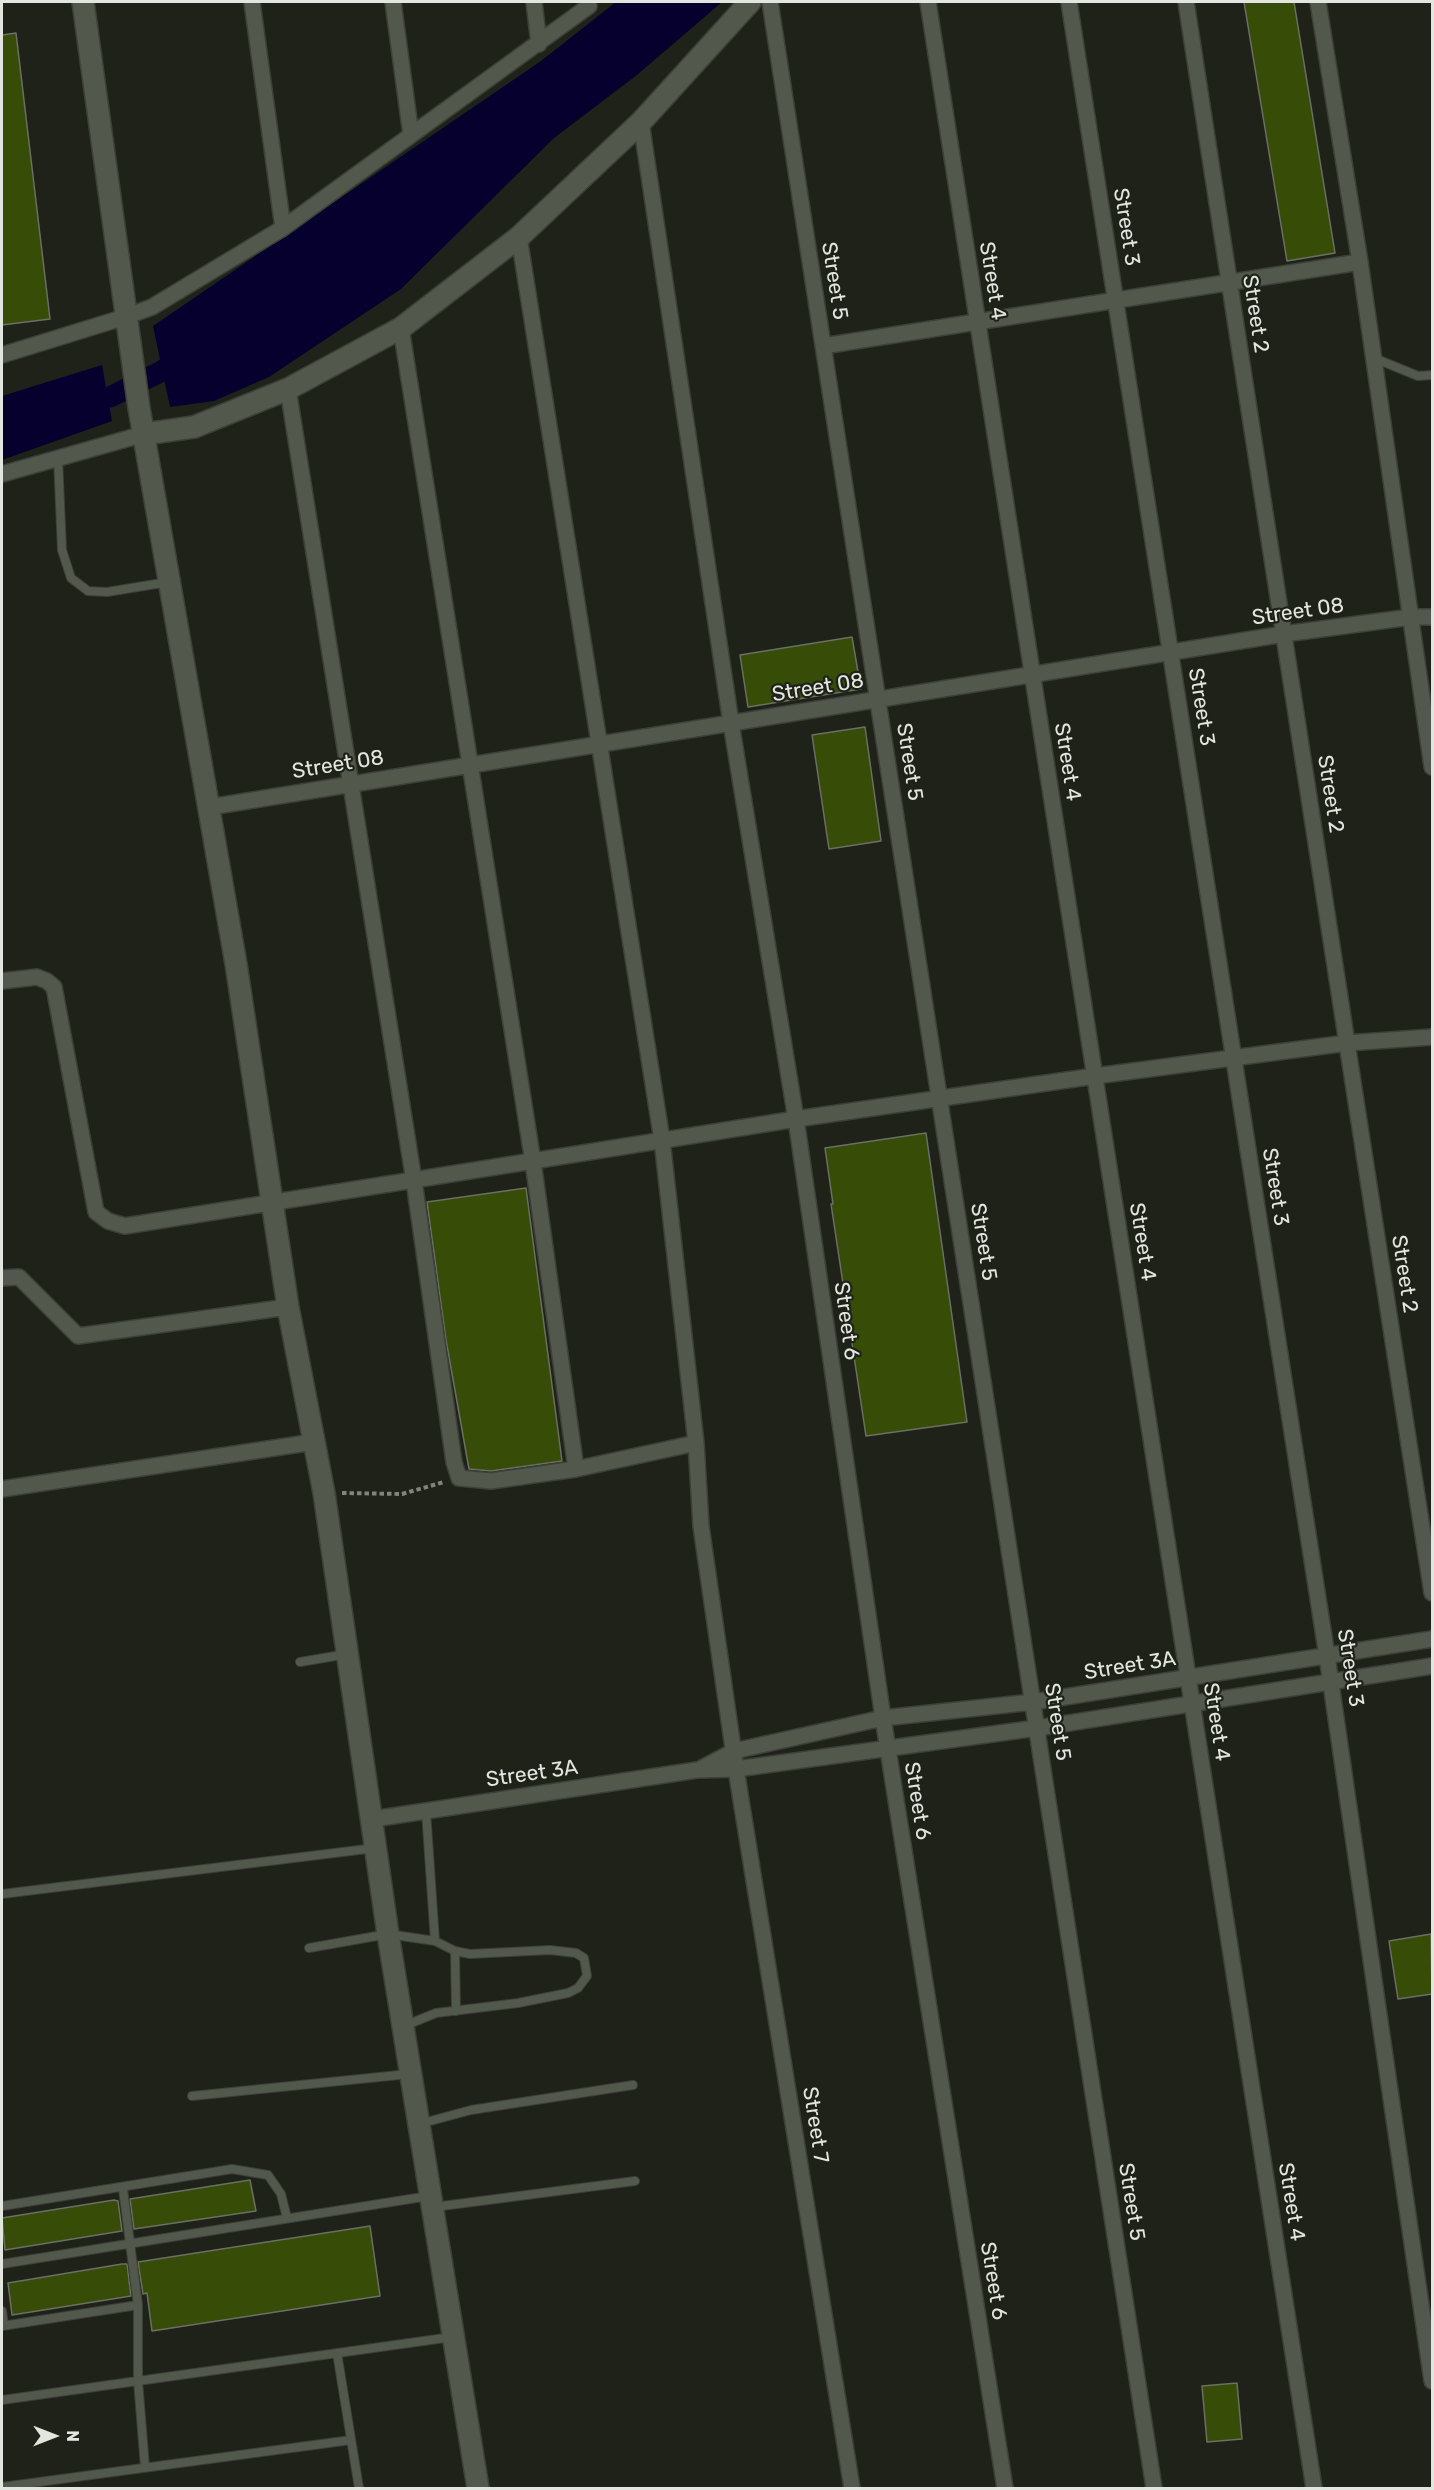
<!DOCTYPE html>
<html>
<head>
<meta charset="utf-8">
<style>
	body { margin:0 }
	#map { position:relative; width:1434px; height:2490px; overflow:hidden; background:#1e2219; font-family:Rubik,sans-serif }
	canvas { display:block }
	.frame { position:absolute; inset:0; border:3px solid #e3e6e0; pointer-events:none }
	.north { position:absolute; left:24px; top:2406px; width:60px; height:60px; -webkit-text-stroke:4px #1e2219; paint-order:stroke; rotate:90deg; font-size:16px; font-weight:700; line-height:24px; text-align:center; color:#e3e6e0 }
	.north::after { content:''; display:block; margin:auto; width:21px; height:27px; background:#e3e6e0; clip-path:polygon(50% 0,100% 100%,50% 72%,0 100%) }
</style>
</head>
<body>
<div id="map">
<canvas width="1434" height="2490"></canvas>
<div class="frame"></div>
<div class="north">N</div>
</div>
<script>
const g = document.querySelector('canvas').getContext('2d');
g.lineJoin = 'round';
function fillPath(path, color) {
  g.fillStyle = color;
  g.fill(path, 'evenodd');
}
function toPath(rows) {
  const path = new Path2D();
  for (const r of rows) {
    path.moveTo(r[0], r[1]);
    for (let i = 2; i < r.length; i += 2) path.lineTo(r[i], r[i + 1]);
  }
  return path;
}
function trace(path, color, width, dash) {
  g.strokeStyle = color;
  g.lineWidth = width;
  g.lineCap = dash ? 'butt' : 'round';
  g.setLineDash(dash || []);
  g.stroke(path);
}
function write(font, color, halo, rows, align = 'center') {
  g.font = font + ' Rubik,sans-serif';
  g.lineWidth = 4.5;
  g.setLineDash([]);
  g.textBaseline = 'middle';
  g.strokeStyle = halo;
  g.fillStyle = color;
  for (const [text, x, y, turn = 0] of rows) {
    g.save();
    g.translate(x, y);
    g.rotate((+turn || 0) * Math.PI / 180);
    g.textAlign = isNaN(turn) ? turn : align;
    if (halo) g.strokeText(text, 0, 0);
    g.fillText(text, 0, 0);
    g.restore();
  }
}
fillPath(toPath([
	[616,2,722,2,637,75,554,138,401,289,269,377,214,401,170,407,153,326,541,61],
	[102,365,112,421,2,460,2,396]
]), '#05002e');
trace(toPath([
	[82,403,110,397,162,371,185,354]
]), '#05002e', 21);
const building = toPath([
	[1244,2,1294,2,1335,253,1287,261,1244,2],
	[16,33,50,319,2,325,2,35,16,33],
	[852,637,861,689,748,707,740,655,852,637],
	[865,727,881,841,829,849,812,735,865,727],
	[926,1133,967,1422,866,1436,831,1204,833,1204,825,1148,926,1133],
	[526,1188,562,1461,491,1471,469,1469,446,1340,427,1202,526,1188],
	[1431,1934,1432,1994,1398,1999,1389,1941,1431,1934],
	[250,2180,256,2211,134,2229,130,2199,250,2180],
	[114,2200,118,2201,122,2231,5,2250,2,2218,114,2200],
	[370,2226,380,2296,152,2331,147,2293,143,2294,138,2262,370,2226],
	[122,2264,127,2264,131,2296,12,2315,8,2283,122,2264],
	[1237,2383,1242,2439,1207,2442,1202,2386,1237,2383]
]);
fillPath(building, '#374c06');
trace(building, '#6b6f64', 1.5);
const lane = toPath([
	[1374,358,1418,376,1432,375],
	[58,458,62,550,71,578,88,591,107,592,168,582],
	[300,1662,347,1654],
	[426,1811,435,1941],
	[2,1894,375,1848],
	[309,1948,388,1934,435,1941,455,1951,470,1954,550,1950,576,1953,584,1958,587,1976,578,1988,568,1993,518,2003,436,2013,404,2026],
	[455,1951,456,2011],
	[192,2096,409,2074],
	[419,2124,471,2110,633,2085],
	[123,2189,138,2305,138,2381,145,2467],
	[2,2206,232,2169,268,2175,281,2194,287,2218],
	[434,2207,635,2181],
	[2,2264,429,2196],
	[2,2311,4,2326],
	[2,2326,138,2305],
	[337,2353,359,2488],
	[2,2400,452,2337],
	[2,2487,351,2440]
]);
const street = toPath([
	[252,2,283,228],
	[393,2,411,135],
	[534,2,539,44],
	[770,2,1154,2488],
	[928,2,1314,2488],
	[1069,2,1327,1656,1432,2381],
	[1186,2,1432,1593],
	[1318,2,1360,262,1432,767],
	[641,122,731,723,796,1119,883,1718,1005,2488],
	[519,237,662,1140,696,1443,701,1526,736,1769,852,2488],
	[401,328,533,1162,576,1469],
	[823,346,1360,262],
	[2,355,125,317,152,307,283,228,589,6],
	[288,389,414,1181,454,1462,459,1478,491,1481,576,1469,696,1443],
	[2,474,144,434],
	[210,807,1284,634,1411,617,1432,617],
	[2,981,37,977,47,981,54,987,96,1212,108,1221,125,1226,796,1119,1095,1076,1347,1043,1432,1037],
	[2,1278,19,1277,78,1336,288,1307],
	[2,1489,314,1442],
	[702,1768,734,1751,883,1718,1033,1702,1432,1639],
	[373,1819,697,1770,736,1769,1037,1728,1432,1666]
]);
const secondary = toPath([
	[83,2,139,408,236,964,288,1307,324,1493,388,1934,478,2488],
	[144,434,194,427,288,389,401,328,519,237,641,122,750,2]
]);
trace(lane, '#3d4039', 10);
trace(street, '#3d4039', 18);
trace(secondary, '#3d4039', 24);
trace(toPath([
	[342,1493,402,1494,444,1482]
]), '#81847d', 4, [4.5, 3]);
trace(lane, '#53584d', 8);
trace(street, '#53584d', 15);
trace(secondary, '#53584d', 21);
write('21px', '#e3e6e0', '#1e2219', [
	["Street 3",1126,227,81],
	["Street 5",834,281,81],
	["Street 4",992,281,81],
	["Street 2",1255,314,81],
	["Street 08",1298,612,-8],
	["Street 08",818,688,-9],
	["Street 3",1201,707,81],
	["Street 5",909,762,81],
	["Street 4",1067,762,81],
	["Street 08",338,765,-9],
	["Street 2",1330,794,81],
	["Street 3",1275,1187,81],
	["Street 5",983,1242,81],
	["Street 4",1142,1242,81],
	["Street 2",1404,1274,81],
	["Street 6",846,1321,82],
	["Street 3A",1130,1666,-9],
	["Street 3",1350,1668,81],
	["Street 5",1057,1722,81],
	["Street 4",1216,1722,81],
	["Street 3A",532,1774,-8],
	["Street 6",917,1801,81],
	["Street 7",815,2125,81],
	["Street 5",1131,2202,81],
	["Street 4",1291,2202,81],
	["Street 6",993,2281,81]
]);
</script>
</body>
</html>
